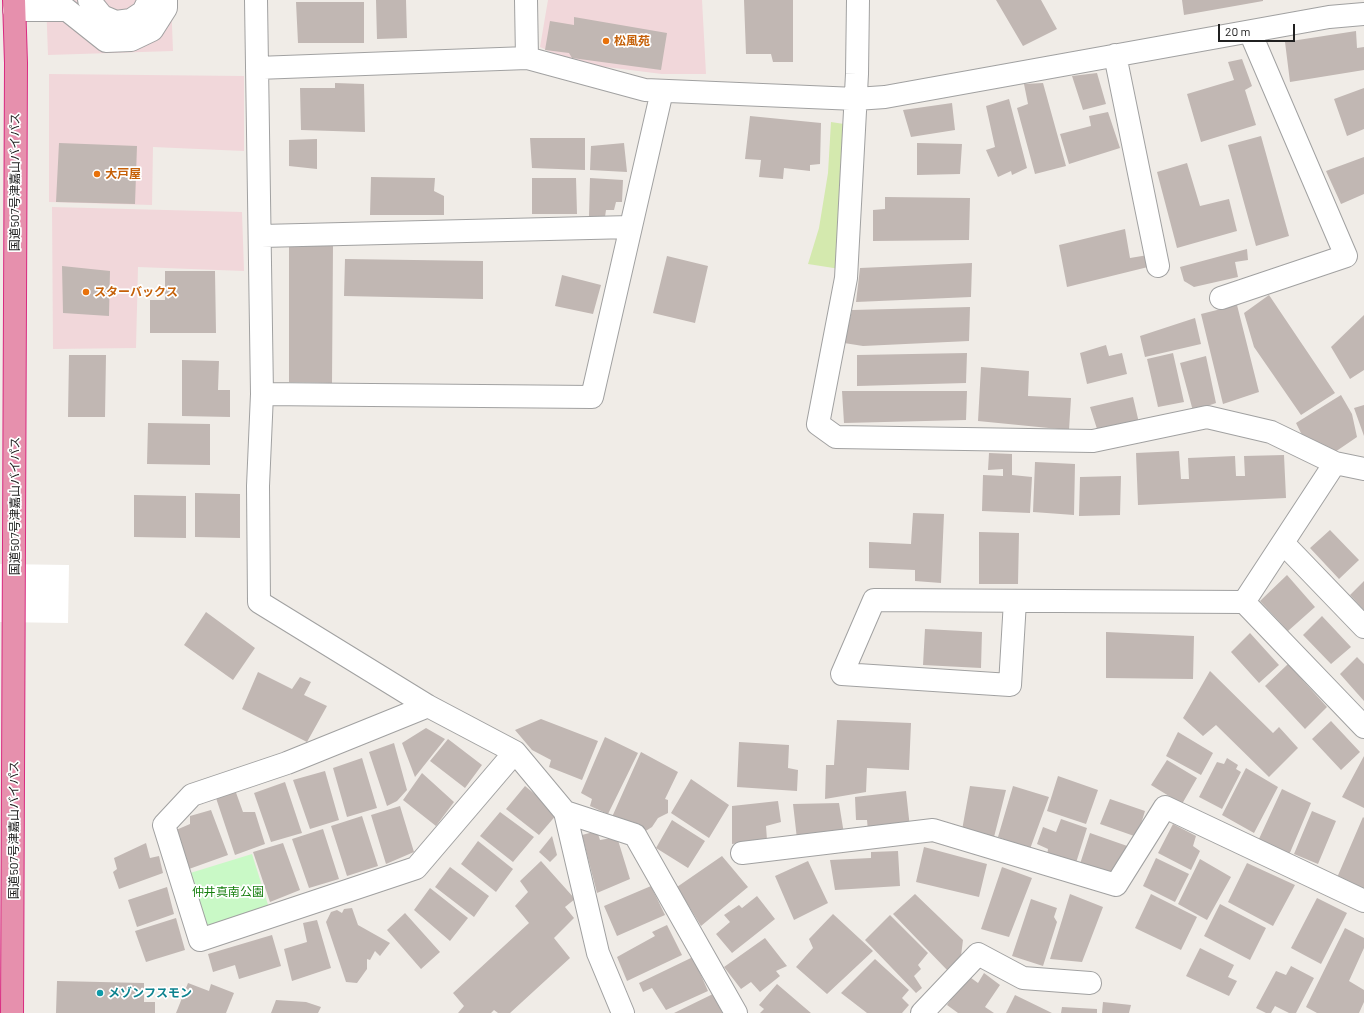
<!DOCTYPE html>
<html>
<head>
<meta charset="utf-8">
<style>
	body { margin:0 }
	#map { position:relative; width:1364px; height:1013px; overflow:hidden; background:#f0ece7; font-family:Barlow,sans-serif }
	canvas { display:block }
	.scale { position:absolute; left:1218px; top:24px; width:77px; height:18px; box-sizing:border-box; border:2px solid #202020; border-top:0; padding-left:5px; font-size:12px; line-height:14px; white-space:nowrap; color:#202020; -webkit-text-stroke:3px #fff; paint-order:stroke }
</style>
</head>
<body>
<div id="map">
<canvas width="1364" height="1013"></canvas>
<div class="scale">20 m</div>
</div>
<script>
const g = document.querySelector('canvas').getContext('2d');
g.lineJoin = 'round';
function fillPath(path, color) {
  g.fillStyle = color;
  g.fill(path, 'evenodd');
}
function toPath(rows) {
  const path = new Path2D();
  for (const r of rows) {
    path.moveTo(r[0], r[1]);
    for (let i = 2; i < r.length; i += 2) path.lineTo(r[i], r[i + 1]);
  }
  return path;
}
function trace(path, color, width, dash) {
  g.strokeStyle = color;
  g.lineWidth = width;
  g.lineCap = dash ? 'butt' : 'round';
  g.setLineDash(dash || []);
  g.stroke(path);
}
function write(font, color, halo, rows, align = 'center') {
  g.font = font + ' Barlow,"Noto Sans JP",sans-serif';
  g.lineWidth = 3.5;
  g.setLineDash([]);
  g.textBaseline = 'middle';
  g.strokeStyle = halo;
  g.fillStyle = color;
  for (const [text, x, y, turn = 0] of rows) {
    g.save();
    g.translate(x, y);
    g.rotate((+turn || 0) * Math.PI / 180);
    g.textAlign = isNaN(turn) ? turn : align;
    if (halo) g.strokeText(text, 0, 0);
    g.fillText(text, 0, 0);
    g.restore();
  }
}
fillPath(toPath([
	[46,0,171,0,173,51,48,55],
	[548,0,702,0,706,74,662,74,574,63,540,47],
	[49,74,244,76,244,151,153,147,152,205,49,202],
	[52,207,242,212,244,271,138,267,136,348,53,349]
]), '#f1d7da');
fillPath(toPath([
	[831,122,844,124,840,269,808,264,819,228,828,173]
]), '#d4e9ae');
fillPath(toPath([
	[252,854,269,908,207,931,187,874]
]), '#c9f9c6');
fillPath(toPath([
	[0,564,69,565,68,623,0,622]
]), '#fff');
fillPath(toPath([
	[376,0,406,0,407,38,377,39],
	[744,0,793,0,793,62,773,62,771,54,746,54],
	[996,0,1041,0,1057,29,1023,46],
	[1182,0,1263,0,1263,1,1184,15],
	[296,2,364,2,364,43,298,43],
	[574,17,667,33,661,70,572,58,569,53,545,50,550,21,574,25],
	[1356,31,1357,48,1364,47,1364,70,1290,82,1285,42],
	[1242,59,1252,86,1245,90,1256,125,1201,142,1187,94,1234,80,1228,62],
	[1097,73,1106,104,1083,110,1072,76],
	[335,83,364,84,365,132,301,130,300,88,335,88],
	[1043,83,1066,166,1035,174,1017,108,1028,104,1024,84],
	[1364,88,1364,129,1347,136,1334,99],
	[1009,99,1027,168,1012,175,1011,171,998,177,986,150,995,147,986,106],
	[952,103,955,130,911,137,903,110],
	[1108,112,1120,148,1069,164,1060,134,1091,126,1089,116],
	[750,116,821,123,820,164,810,165,810,171,784,168,783,179,759,177,761,160,745,159],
	[1261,136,1289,236,1256,246,1228,145],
	[530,138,585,138,585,170,532,168],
	[317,139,317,169,289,166,289,140],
	[59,143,137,146,135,204,56,202],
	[624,143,627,172,590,170,591,146],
	[917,143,962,144,960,174,917,175],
	[1364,157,1364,194,1341,204,1326,171],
	[1187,163,1200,206,1229,199,1237,231,1177,248,1157,172],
	[371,177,435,178,434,191,444,196,444,215,370,215],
	[532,178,576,178,577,214,532,214],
	[590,178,623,180,622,202,616,202,614,210,606,210,605,217,589,216],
	[885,197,970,198,969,240,873,241,873,210,885,209],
	[1125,229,1130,258,1148,255,1148,267,1067,287,1059,245],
	[289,244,333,245,332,383,289,382],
	[1247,249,1248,260,1235,262,1238,277,1194,287,1184,281,1180,267],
	[667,256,708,266,695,323,653,313],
	[345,259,483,261,483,299,344,296],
	[972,263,971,297,856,302,860,268],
	[62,266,110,271,109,316,63,313],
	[165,271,215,271,216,333,150,333,150,300,165,300],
	[562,275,601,285,593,314,555,306],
	[1269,295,1335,393,1301,415,1254,347,1244,313],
	[1237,305,1259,392,1223,404,1201,314],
	[970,307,969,341,863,346,844,343,852,310],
	[1364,315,1364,370,1350,379,1331,347],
	[1195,318,1201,344,1145,357,1140,336],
	[1106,345,1109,356,1122,353,1127,374,1087,384,1080,353],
	[967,353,966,383,857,386,857,355],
	[1173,353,1184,402,1158,407,1147,359],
	[69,355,106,355,105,417,68,417],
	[1206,356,1216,403,1193,411,1180,363],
	[182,360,219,361,218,390,230,390,230,417,182,416],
	[981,367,1029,371,1028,396,1071,398,1069,430,978,421],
	[842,391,967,391,966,420,844,423],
	[1341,395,1352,414,1357,437,1335,452,1302,435,1296,423],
	[1133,397,1139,423,1098,432,1090,407],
	[1364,405,1364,436,1354,408],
	[148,423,210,424,210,465,147,464],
	[1179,451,1181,479,1189,479,1188,458,1235,456,1236,476,1245,476,1244,456,1284,455,1286,498,1138,505,1136,453],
	[989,453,1012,454,1012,475,1032,477,1030,513,982,511,983,475,1003,476,1003,469,988,470],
	[1035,462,1075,464,1074,515,1033,512],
	[1121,476,1120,515,1079,516,1080,477],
	[195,493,240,494,240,538,195,537],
	[134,495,186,496,186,538,134,537],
	[913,513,944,514,941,583,915,581,915,570,869,568,869,542,911,544],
	[1330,530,1359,560,1339,579,1310,548],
	[979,532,1019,533,1018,584,979,584],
	[1287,575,1315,607,1288,631,1260,601],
	[1364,581,1364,610,1350,595],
	[206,612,255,648,233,680,184,645],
	[1322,616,1351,647,1331,664,1303,635],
	[925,629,982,632,981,668,923,665],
	[1106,632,1194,636,1193,679,1106,678],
	[1250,633,1279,665,1259,683,1231,652],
	[1357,657,1364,664,1364,701,1340,674],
	[1288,664,1327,707,1305,729,1265,686],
	[1210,671,1273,733,1279,727,1298,748,1269,777,1216,725,1203,736,1183,718],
	[258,672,292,689,300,677,311,682,304,695,327,706,307,742,242,709],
	[541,719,598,741,582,780,549,767,551,760,532,750,515,730],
	[837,720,911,723,909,770,867,768,866,792,825,799,826,765,834,765],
	[1331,721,1360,752,1341,770,1312,739],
	[426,728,445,739,415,777,402,743],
	[1178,732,1213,753,1201,775,1166,756],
	[605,737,638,753,608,814,590,806,592,799,581,793],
	[448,739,482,765,465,788,430,761],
	[739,742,789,745,788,768,798,770,797,791,737,787],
	[394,743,407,790,397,801,387,806,369,752],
	[641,752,678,772,665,799,668,800,668,813,658,818,652,827,644,832,612,817],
	[1364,756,1364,808,1342,797],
	[362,758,377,808,347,817,333,768],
	[1227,758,1238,765,1236,769,1241,772,1222,809,1199,797,1217,762,1224,764],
	[1167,760,1197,778,1182,804,1151,785],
	[1246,768,1278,787,1254,833,1222,815],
	[325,771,339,820,310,829,293,780],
	[422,773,454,802,436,826,403,800],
	[1058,776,1098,790,1086,824,1047,811],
	[691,779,729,805,709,838,671,813],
	[285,782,302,833,271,842,254,793],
	[525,786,558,813,539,835,506,809],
	[970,786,1006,790,994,837,962,830],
	[1013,786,1049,797,1030,849,998,837],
	[234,787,243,812,255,812,265,844,235,855,215,795],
	[1282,789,1311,803,1289,855,1258,841],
	[906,791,910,828,868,831,867,820,856,820,855,797],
	[1110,799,1145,811,1137,837,1100,824],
	[778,801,781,822,766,826,767,840,732,844,732,806],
	[839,803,844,834,797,839,793,804],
	[400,806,414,852,386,864,371,815],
	[211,810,228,855,189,869,176,830,190,824,190,816],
	[1312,811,1336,821,1318,864,1294,854],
	[500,812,534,837,513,862,480,836],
	[362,816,378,866,347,876,331,826],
	[1363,817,1364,818,1364,891,1336,880],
	[1061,819,1087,828,1075,866,1047,856,1048,849,1037,844,1043,827,1056,832],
	[672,820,705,841,688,868,656,848],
	[1173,824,1196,836,1193,846,1200,851,1191,870,1158,853],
	[323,829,339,879,309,888,292,839],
	[597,831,600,840,617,837,630,879,597,893,582,835],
	[1090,833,1133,848,1117,874,1079,867],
	[552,836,557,855,550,862,539,852],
	[478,841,513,869,496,892,461,864],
	[146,843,150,858,159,856,163,873,119,889,113,872,117,869,114,858],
	[283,843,300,890,270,902,253,852],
	[924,847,987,864,979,897,916,882],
	[898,851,900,886,835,890,830,860,871,858,871,852],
	[722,856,748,887,701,926,677,887],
	[1156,858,1189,874,1175,902,1143,886],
	[1200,859,1231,877,1207,920,1178,904],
	[541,861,575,899,565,907,574,918,554,938,570,958,510,1013,498,1013,494,1010,491,1013,458,1013,464,1006,453,993,529,923,515,906,528,892,520,881],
	[808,861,828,903,794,920,775,876],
	[1247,863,1295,885,1273,926,1228,902],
	[450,867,489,896,474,917,435,887],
	[1002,867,1032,878,1009,937,981,929],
	[651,886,665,915,617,936,604,906],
	[167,887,174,914,137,927,128,900],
	[430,888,468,918,450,941,414,910],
	[915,894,963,940,961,956,948,971,893,914],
	[1070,894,1103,907,1082,962,1050,959],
	[1151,894,1197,917,1181,950,1135,928],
	[757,896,775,919,732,953,716,934,730,922,724,915,739,905,742,908],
	[1317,898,1347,913,1321,964,1291,948],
	[1031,899,1057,908,1054,917,1057,922,1043,966,1012,956],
	[1220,904,1266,928,1250,960,1204,936],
	[352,908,358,925,390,943,380,956,375,951,370,960,367,959,367,969,357,983,346,982,326,922,331,912,337,910,342,913,344,909],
	[405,913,440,952,421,969,387,930],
	[833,914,873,951,827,994,796,967,813,948,809,939],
	[890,915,928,953,918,965,921,969,914,976,922,988,916,993,865,940],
	[176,918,185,950,146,962,135,931],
	[317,920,331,968,292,981,284,949,307,942,303,923],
	[667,925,682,955,627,981,617,957,655,936,652,932],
	[1345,928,1364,938,1364,948,1349,981,1364,990,1364,1002,1359,1013,1317,1013,1306,1007],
	[272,935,281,966,239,979,235,965,213,972,208,954],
	[765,938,787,966,776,971,780,976,760,992,751,982,741,989,724,967],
	[1200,948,1234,965,1228,977,1237,981,1229,996,1186,976],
	[693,957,708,991,666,1010,652,988,643,992,639,983],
	[875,959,909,990,902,998,909,1005,902,1013,867,1013,841,993],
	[1291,966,1314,978,1296,1013,1289,1013,1275,1006,1271,1013,1266,1013,1256,1008,1276,971,1286,975],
	[984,973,1000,985,985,1007,994,1013,958,1013,947,1005,967,975,978,983],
	[57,981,144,983,144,1002,155,1002,155,1013,56,1013],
	[188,983,209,991,211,984,234,993,226,1013,176,1013],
	[777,984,811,1013,760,1013,764,1009,759,1005],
	[717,992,729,1013,674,1013],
	[1015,995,1052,1013,1006,1013],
	[276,1000,306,1002,321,1007,318,1013,271,1013],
	[1103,1002,1131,1005,1129,1013,1102,1013],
	[1062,1007,1097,1009,1097,1013,1061,1013]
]), '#c1b7b3');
const minor = toPath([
	[89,0,102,16,116,22,131,20,143,12,149,0],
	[256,0,262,394,258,486,259,602,428,706,515,752,565,812,598,953,623,1013],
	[526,0,527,58],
	[858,0,857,74,846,278,818,424,836,437,1093,441,1207,417,1271,432,1335,463,1364,469],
	[14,10,67,10,106,41,131,40,152,30,166,8,166,0],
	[1115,55,1158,266],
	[257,68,527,58,645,90,856,99,885,97,1329,17,1364,14],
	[261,236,631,227],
	[1221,298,1346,256,1250,32],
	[262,394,592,397,662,91],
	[1283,543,1364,627],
	[1015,601,1010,685,842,674,874,600,1244,602,1335,463],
	[1244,602,1364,727],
	[428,706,287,763,192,795,164,825,200,940,416,868,515,752],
	[565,812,635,835,736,1013],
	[742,853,933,830,1116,885,1165,807,1364,901],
	[922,1013,978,954,1023,978,1090,983]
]);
const highway = toPath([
	[12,1013,16,63,14,0]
]);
trace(minor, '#a1a1a1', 24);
trace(highway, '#d92a80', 24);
trace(minor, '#fff', 22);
trace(highway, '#e690ad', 22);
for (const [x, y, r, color] of [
	[606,41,4,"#e8710a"],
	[97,174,4,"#e8710a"],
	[86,292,4,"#e8710a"],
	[100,993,4,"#0f9aa8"]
]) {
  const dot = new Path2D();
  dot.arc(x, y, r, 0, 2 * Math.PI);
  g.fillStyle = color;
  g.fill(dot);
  trace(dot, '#fff', 1.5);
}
write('bold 12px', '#c56008', '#fff', [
	["松風苑",614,41],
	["大戸屋",105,174],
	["スターバックス",94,292]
], 'left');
write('12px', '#202020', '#fff', [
	["国道507号津嘉山バイパス",15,182,-90],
	["国道507号津嘉山バイパス",15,506,-90],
	["国道507号津嘉山バイパス",14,830,-90]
]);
write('12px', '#167f0e', '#fff', [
	["仲井真南公園",228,892]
]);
write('bold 12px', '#0d838f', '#fff', [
	["メゾンフスモン",108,993]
], 'left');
</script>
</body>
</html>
